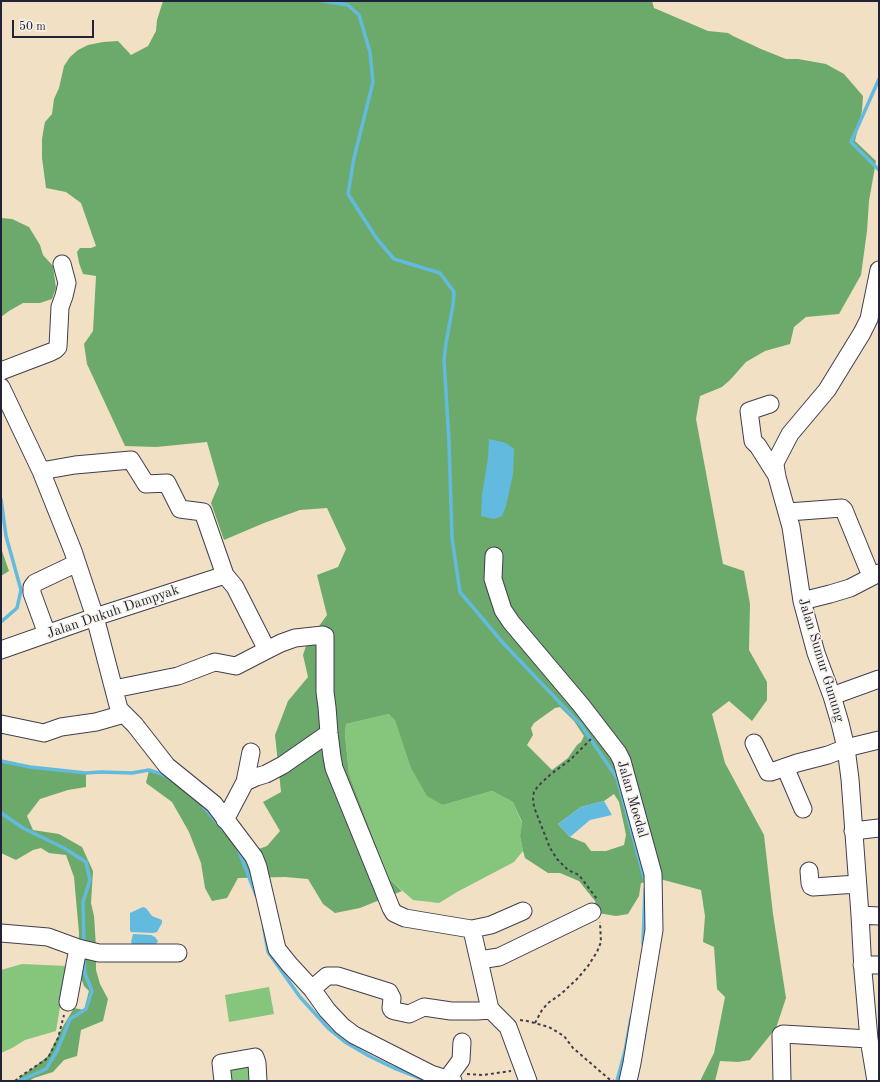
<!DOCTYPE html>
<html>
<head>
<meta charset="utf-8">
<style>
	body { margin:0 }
	#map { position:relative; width:880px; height:1082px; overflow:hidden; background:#f1e0c3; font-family:"Old Standard TT",serif }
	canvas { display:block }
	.frame { position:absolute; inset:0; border:2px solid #22223b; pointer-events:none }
	.scale { position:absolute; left:12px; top:20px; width:82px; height:18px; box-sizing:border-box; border:2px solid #22223b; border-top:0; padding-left:5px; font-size:12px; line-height:14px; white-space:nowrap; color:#22223b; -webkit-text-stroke:3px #f7f3e8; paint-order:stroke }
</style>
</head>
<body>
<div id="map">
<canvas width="880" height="1082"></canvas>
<div class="frame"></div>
<div class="scale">50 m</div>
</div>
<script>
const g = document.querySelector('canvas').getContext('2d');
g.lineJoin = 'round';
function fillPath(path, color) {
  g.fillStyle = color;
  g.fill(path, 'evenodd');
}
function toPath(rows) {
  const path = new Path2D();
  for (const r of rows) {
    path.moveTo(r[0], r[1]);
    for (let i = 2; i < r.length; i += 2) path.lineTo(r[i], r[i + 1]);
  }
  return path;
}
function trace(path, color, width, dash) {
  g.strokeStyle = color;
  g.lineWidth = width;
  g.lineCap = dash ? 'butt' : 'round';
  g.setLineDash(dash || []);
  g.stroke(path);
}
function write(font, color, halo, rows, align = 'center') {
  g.font = font + ' "Old Standard TT",serif';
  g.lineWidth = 3;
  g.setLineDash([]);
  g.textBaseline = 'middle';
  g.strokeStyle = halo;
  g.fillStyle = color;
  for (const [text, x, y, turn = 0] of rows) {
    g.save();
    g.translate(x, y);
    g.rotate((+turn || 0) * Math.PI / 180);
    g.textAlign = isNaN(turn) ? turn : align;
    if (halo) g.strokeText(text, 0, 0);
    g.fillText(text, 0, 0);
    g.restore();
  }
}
fillPath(toPath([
	[389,714,395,719,410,766,443,805,492,791,513,802,522,823,520,836,523,851,514,862,457,892,439,903,413,900,389,879,349,774,345,734,346,724],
	[22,964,67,966,56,1031,25,1040,12,1048,1,1053,1,970],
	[269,987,274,1014,229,1022,225,995],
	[252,1066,252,1081,230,1081,229,1067]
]), '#86c57c');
fillPath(toPath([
	[163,1,652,1,654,8,708,31,728,33,733,36,761,49,786,59,798,59,826,64,844,74,863,96,862,111,855,141,876,161,869,201,867,231,861,275,839,314,806,317,794,327,790,344,765,351,746,362,730,380,722,387,700,396,696,419,723,564,744,571,750,604,749,650,767,682,767,700,752,721,729,701,712,714,725,763,764,835,773,914,786,998,776,1028,750,1060,738,1062,720,1061,715,1081,701,1081,701,1079,714,1053,725,997,717,989,714,947,703,942,705,916,701,890,660,879,641,883,639,896,628,914,616,916,598,913,595,901,579,881,560,873,548,873,525,858,523,851,520,836,522,822,513,802,492,791,443,805,427,796,410,766,395,720,389,714,346,724,345,734,349,774,389,879,402,891,360,908,335,913,323,904,308,879,285,877,238,878,227,898,212,901,205,888,201,863,189,832,172,802,146,783,149,770,164,775,184,788,197,784,207,809,217,823,237,845,256,850,267,846,280,831,263,802,281,792,275,735,288,701,308,677,303,655,307,643,327,615,317,575,338,567,346,549,327,508,300,510,264,523,224,540,211,503,219,484,207,442,156,447,125,446,87,364,84,344,93,331,96,276,83,274,79,263,77,252,80,248,91,248,96,246,81,203,66,192,46,188,42,158,42,139,44,127,45,122,52,114,54,99,59,88,64,66,70,57,78,50,88,45,103,42,118,41,131,55,148,46,156,31,157,20],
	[560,707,574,721,584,736,581,742,577,745,568,758,552,770,527,745,533,735,531,728,534,723,555,708],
	[614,794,619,802,624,825,626,835,624,845,606,851,591,851,585,843,570,837,558,824,581,807,604,801],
	[1,218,12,219,29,227,40,245,43,255,53,266,56,288,52,299,40,303,23,303,9,311,1,317],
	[1,548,9,571,1,576],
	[1,761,35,768,86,773,86,787,68,790,40,799,27,816,33,830,59,834,82,847,93,871,91,903,94,916,96,946,96,970,100,984,108,999,103,1021,81,1030,77,1056,64,1060,53,1072,34,1078,29,1081,17,1081,21,1076,33,1068,48,1056,62,1028,74,1008,84,1010,89,991,84,986,78,970,79,933,74,877,66,855,49,853,41,848,33,850,16,860,1,853]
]), '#6caa6c');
fillPath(toPath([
	[489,439,506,443,514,449,513,474,506,506,502,516,494,519,481,516,482,495,488,458],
	[604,801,612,815,590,820,570,837,558,824,581,807],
	[143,907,146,908,152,916,162,920,162,923,157,932,153,933,131,932,130,930,130,913,132,912],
	[133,934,151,935,155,937,158,941,154,948,137,946,132,944,131,942]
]), '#62bbdf');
trace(toPath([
	[323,1,348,5,359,15,370,52,373,82,354,158,348,194,377,239,394,259,440,273,454,292,453,305,446,343,444,360,449,441,452,538,460,592,504,644,581,725,617,778,645,881],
	[879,79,851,142,879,170],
	[1,499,6,536,21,590,17,608,1,622],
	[1,761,30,767,86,773,101,772,132,773,149,770,164,775,170,779],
	[203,806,226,833],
	[1,813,23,828,64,848,86,862,90,880,83,902,84,945],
	[238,849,256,895],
	[264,929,268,952,300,997,329,1029,345,1042,369,1056,394,1068,425,1080],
	[643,944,645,889],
	[19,1081,46,1069,57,1051,70,1019,86,1009,92,991,85,974,84,958],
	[617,1081,625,1051,631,1018]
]), '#62bbdf', 3.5);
const minor = toPath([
	[1,371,51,352,55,350,58,347,60,307,64,296,67,283,62,264],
	[1,387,41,471,73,551,95,617,119,709,135,725,167,766,214,804,254,857,258,867,277,949,289,964,312,989,327,1010,342,1026,354,1035,431,1074,453,1081],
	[770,404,749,411,753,441,758,446,777,476],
	[41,471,75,465,131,460,146,484,167,483,180,509,203,512,225,575,235,587,267,650,236,666,215,662,212,663,178,676,114,689],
	[788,512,842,508,844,510,871,576],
	[494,556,493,579,503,610,511,622,581,705,618,753,622,761,653,874,654,930,632,1063,628,1081],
	[802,601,830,594,850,588,879,573],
	[47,634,32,593,32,587,35,583,77,563],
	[1,650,95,617,225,575],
	[267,650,281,643,295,638,323,635,325,636,325,692,327,707,329,733,332,757,334,768,391,908,394,913,405,918,471,929,472,930,490,1009,508,1027,528,1081],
	[832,696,879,679],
	[1,724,44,733,61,727,96,722,124,714],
	[754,743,768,772,771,772,797,763,828,755,846,748,879,740],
	[785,767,803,809],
	[245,782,256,777,266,774,283,765,329,733],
	[225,820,245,782,251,752],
	[853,831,879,828],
	[809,871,810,883,811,886,813,887,857,884],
	[860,915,879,916],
	[472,929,491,925,523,911],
	[1,933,48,937,78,948,99,953,178,953],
	[479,960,499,957,592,912],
	[862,965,879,965],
	[312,989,327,976,338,976,389,992,392,998,391,1008,392,1010,395,1011,409,1014,424,1007,451,1011,477,1011,491,1010],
	[68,1002,78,948],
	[447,1079,461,1060,462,1042],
	[223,1081,221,1063,255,1057,257,1063,258,1081],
	[782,1081,781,1035,783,1034,869,1039],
	[876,1081,869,1039,863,971,860,915,850,779,846,748,840,723,832,696,816,653,802,601,791,527,777,477,775,465,776,461,790,434,827,390,862,333,869,319,879,270]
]);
trace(minor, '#413e4f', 19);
trace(toPath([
	[591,739,570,760,551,774,538,786,534,792,533,798,534,807,541,825,550,848,557,859,568,870,579,875,597,899],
	[520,1020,527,1021,549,1027,564,1036,573,1048,609,1079,614,1081],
	[535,1023,542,1010,548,1003,561,994,578,978,588,966,597,952,601,942,600,922],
	[467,1074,483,1075,511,1071],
	[15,1081,21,1076,48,1058,58,1038,64,1015]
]), '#413e4f', 2, [3, 3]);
trace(minor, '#fff', 17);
write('14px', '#22223b', '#f7f3e8', [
	["Jalan Dukuh Dampyak",113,612,-19],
	["Jalan Sumur Gunung",821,660,73],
	["Jalan Moedal",632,799,74]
]);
</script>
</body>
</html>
